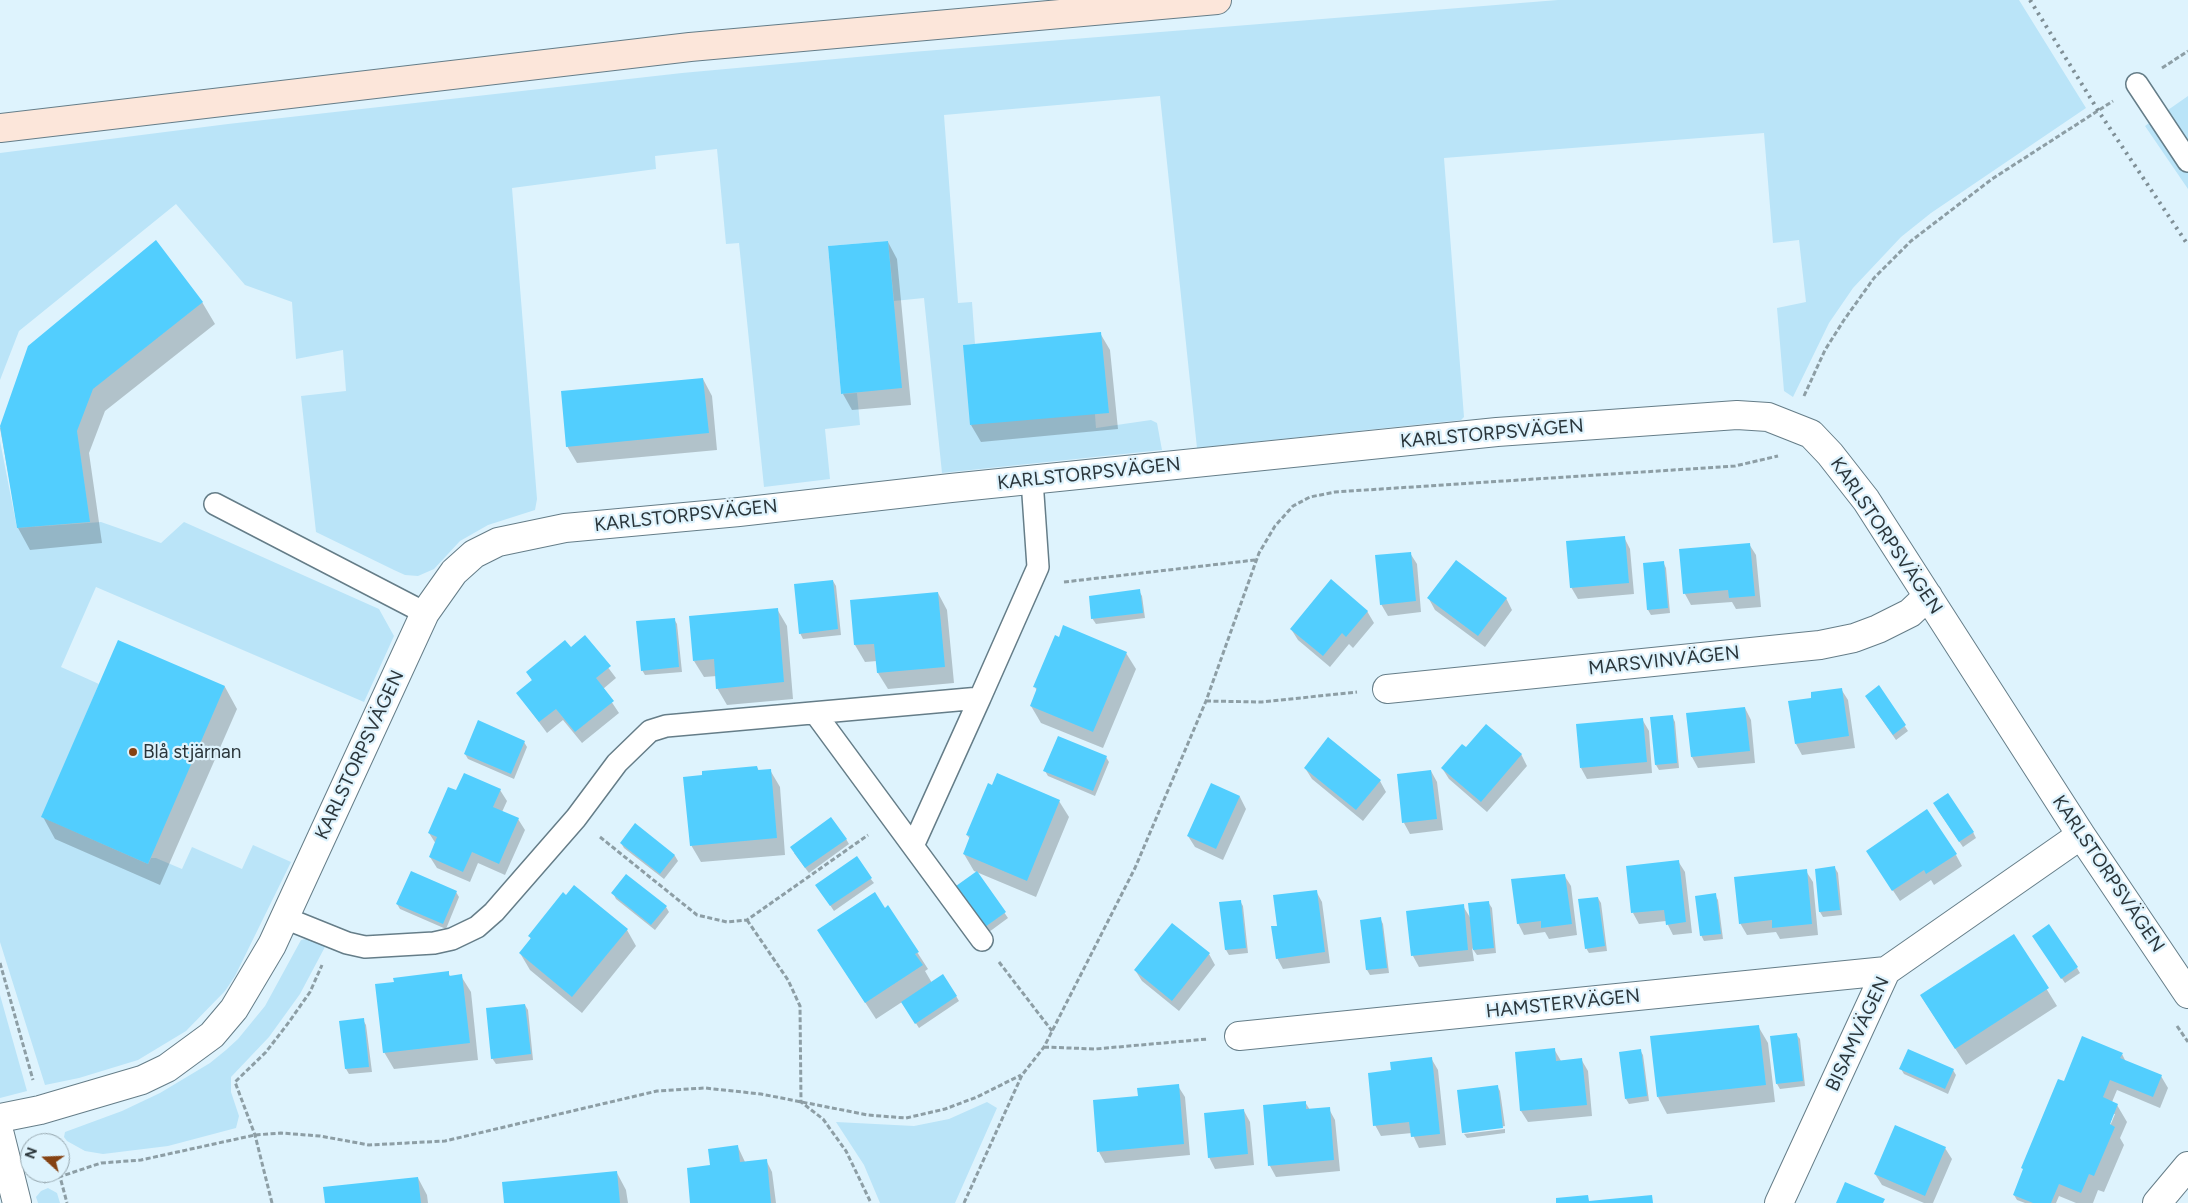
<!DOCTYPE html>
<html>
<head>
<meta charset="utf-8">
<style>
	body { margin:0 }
	#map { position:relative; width:2188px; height:1203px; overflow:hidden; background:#def3fd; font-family:Figtree,sans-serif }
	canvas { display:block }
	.north { position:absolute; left:20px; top:1133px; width:50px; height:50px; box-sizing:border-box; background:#def3fd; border:1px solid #96a7af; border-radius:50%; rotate:290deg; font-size:14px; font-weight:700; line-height:20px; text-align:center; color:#2a353a }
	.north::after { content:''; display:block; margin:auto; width:18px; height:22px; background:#854213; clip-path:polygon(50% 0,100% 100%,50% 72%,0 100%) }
</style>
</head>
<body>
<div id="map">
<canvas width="2188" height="1203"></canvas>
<div class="north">N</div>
</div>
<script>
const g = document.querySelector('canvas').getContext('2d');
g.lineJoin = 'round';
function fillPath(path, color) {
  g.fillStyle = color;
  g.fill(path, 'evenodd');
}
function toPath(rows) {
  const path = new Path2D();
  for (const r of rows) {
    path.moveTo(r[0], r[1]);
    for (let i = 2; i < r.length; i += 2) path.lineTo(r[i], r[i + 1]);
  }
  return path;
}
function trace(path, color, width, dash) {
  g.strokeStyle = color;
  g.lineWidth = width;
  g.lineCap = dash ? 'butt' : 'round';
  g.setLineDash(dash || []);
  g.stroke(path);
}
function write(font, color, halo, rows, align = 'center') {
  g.font = font + ' Figtree,sans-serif';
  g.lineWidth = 4.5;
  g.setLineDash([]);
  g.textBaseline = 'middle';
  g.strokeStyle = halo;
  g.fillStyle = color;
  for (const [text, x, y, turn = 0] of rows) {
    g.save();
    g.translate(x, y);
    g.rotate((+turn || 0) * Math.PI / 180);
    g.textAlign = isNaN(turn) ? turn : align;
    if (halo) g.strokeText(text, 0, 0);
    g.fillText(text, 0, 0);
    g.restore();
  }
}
fillPath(toPath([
	[1558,0,2019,0,2086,108,1931,213,1901,237,1853,288,1829,323,1793,397,1784,391,1777,308,1806,302,1799,240,1773,243,1764,133,1444,158,1464,417,1461,420,1197,448,1160,96,944,115,958,303,972,302,975,344,963,345,1095,414,1096,428,1151,420,1157,423,1162,450,942,473,924,298,894,301,888,241,828,246,841,394,857,393,860,425,825,429,830,479,764,487,739,243,726,244,717,149,655,156,656,169,512,188,537,499,535,510,488,525,460,541,434,569,418,576,405,575,394,570,316,532,301,396,346,391,343,350,296,359,292,302,245,285,176,204,19,331,0,380,0,153,228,124,682,73,912,52],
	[2188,96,2188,189,2145,126],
	[0,441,17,528,101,522,161,543,184,522,379,609,394,636,364,702,96,587,61,667,99,684,42,817,148,864,151,858,156,858,182,869,192,847,242,869,253,845,291,862,235,976,225,991,186,1031,138,1060,79,1078,45,1085,0,942],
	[309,938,326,945,300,994,269,1037,231,1077,231,1092,239,1116,236,1128,168,1146,103,1154,85,1151,67,1141,64,1137,65,1132,122,1111,160,1093,210,1063,226,1050,238,1039,265,1006,301,940],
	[0,995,27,1091,0,1098],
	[987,1102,997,1108,955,1203,880,1203,864,1165,836,1122,914,1126,949,1119],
	[48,1188,57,1193,60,1203,38,1203,36,1197,41,1191]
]), '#bae4f8');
fillPath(toPath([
	[888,242,897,259,911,405,852,410,843,394],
	[202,302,215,324,105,411,89,453,102,543,30,550,18,528,0,428],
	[1100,333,1110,350,1118,429,981,442,971,425],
	[703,379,712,396,717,450,577,463,567,446],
	[1624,537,1630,549,1634,594,1578,599,1571,587],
	[1749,544,1756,555,1761,607,1736,609,1732,602,1691,605,1685,594,1681,551],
	[1410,553,1417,564,1421,612,1388,616,1381,604],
	[1663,562,1666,568,1670,613,1651,615,1648,610],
	[833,581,836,586,841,635,803,639,800,633],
	[1139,591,1142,596,1145,618,1096,624,1092,618],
	[938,593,947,610,954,683,888,689,878,673,877,661,865,662,855,645,851,601],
	[1506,598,1512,610,1485,647,1435,610,1429,599],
	[777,609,787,626,793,699,727,705,717,688,717,676,704,677,694,661],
	[1367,611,1374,623,1353,648,1349,644,1330,667,1298,640,1291,629],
	[674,619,677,624,682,672,645,675,642,670],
	[585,637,616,678,603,689,619,713,582,743,563,720,547,733,518,694,533,682,527,672,571,649],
	[119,641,225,687,237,709,160,885,55,839,43,817],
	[1126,653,1136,669,1103,748,1041,723,1031,706,1037,691,1035,687],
	[1878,687,1908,731,1896,740,1869,701],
	[1841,689,1848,700,1855,748,1802,755,1796,744,1813,699],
	[1745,708,1751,720,1755,763,1698,768,1692,757,1688,714],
	[1672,716,1675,722,1679,768,1659,770,1656,765],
	[1642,719,1649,731,1652,773,1587,779,1581,768],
	[524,742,527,747,514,779,468,759,465,754],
	[1466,749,1521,754,1527,766,1487,812,1449,779,1442,768],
	[1106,757,1109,762,1095,796,1048,776,1045,771],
	[757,767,759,771,770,770,780,787,785,855,701,862,691,845],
	[1305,768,1380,781,1386,792,1363,821,1312,779],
	[1431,771,1437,782,1443,830,1410,834,1404,823],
	[1211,785,1240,797,1246,809,1223,860,1195,847,1188,836],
	[500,790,507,801,502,812,518,819,525,830,505,875,478,863,470,882,437,868,430,857,436,844,429,833,456,792],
	[1059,801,1069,817,1036,897,974,871,964,854,970,839,967,835],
	[1937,809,1973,832,1976,838,1963,847],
	[635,825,675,856,678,861,664,879,624,848,621,843],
	[846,839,849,844,809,873,794,853],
	[1956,855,1962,866,1934,885,1931,880,1900,901,1874,862],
	[1678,861,1685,872,1692,933,1673,935,1666,921,1639,924,1633,913],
	[1835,868,1838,873,1842,915,1823,917,1820,912,1816,870],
	[1806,871,1813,882,1818,935,1780,939,1776,932,1747,935,1740,923],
	[977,873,1008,918,989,932,961,892],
	[1564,875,1571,886,1577,935,1549,939,1545,932,1524,935,1518,923],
	[870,878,874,883,834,911,820,890],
	[1316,891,1322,902,1330,963,1283,969,1277,958,1279,927],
	[456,892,459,897,446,929,400,909,397,904],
	[613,893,666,907,669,912,655,930,616,899],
	[1715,895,1718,900,1723,939,1704,941,1701,935],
	[1598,898,1601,903,1607,951,1589,953,1586,948],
	[1240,901,1243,906,1248,953,1229,955,1226,950,1220,904],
	[1488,902,1492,908,1496,953,1477,955,1472,948,1474,961,1419,967,1413,956,1408,912,1463,906,1471,919],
	[888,907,928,969,925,971,932,983,956,996,959,1001,919,1028,902,1002,876,1019,818,930],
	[1380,918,1383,924,1389,973,1370,975,1367,970,1361,921],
	[627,930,636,946,582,1013,530,970,520,953,531,939,529,936],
	[2014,936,2057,1006,1966,1065,1921,996],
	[2036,941,2077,968,2080,973,2065,983],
	[1209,954,1215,965,1179,1011,1142,981,1135,970],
	[448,973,451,977,461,976,471,992,478,1060,394,1069,384,1052],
	[525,1005,528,1010,533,1060,496,1064,492,1058],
	[363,1020,366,1025,372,1072,349,1074,346,1069,340,1022],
	[1758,1026,1768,1043,1775,1102,1667,1114,1658,1097],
	[1796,1034,1800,1039,1805,1086,1780,1089,1777,1084],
	[1554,1049,1561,1061,1581,1059,1588,1071,1592,1116,1528,1122,1521,1111],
	[1640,1050,1643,1055,1649,1101,1629,1104,1626,1099],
	[2122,1054,2126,1062,2161,1076,2168,1088,2160,1108,2117,1090,2112,1102,2117,1105,2127,1122,2120,1138,2124,1145,2104,1192,2098,1190,2093,1203,2076,1203,2059,1196,2056,1203,2025,1203,2017,1200,2014,1195,2064,1083],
	[2113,1114,2115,1114,2108,1131],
	[1431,1058,1438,1070,1446,1145,1419,1148,1412,1133,1381,1136,1375,1125,1392,1071],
	[1901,1069,1953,1070,1956,1075,1948,1094,1904,1074],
	[1178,1086,1185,1097,1190,1155,1105,1163,1099,1152],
	[1497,1086,1500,1091,1505,1126,1464,1133,1458,1091],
	[1305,1102,1310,1110,1329,1109,1335,1120,1340,1171,1276,1177,1270,1166,1264,1106],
	[1244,1111,1250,1122,1254,1165,1215,1169,1209,1157],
	[1505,1129,1505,1133,1467,1138,1464,1134],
	[738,1147,745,1162,766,1160,772,1172,776,1203,692,1203,711,1166],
	[1945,1148,1952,1159,1933,1203,1924,1203,1882,1185,1875,1174],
	[617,1173,626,1190,628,1203,505,1203],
	[418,1178,427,1195,428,1203,326,1203]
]), '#0003');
fillPath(toPath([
	[156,240,203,302,93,389,77,431,90,522,17,528,0,426,28,346],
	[888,241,902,388,841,394,828,246],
	[1101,332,1109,413,970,425,963,345],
	[703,378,709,433,566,447,561,391],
	[1625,536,1629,583,1570,588,1566,541],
	[1750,543,1755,596,1729,598,1728,590,1683,594,1679,549],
	[1411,552,1416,601,1380,605,1375,555],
	[1456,560,1507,598,1478,636,1427,598],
	[1664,561,1668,608,1647,610,1643,563],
	[1331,579,1368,611,1346,637,1342,633,1323,656,1290,629],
	[833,580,838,629,799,634,794,584],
	[1140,589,1143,613,1091,619,1089,596],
	[938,592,945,667,877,673,874,644,854,645,850,600],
	[778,608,784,682,716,689,714,659,693,661,689,616],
	[675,618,679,667,641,671,636,621],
	[1063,625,1127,652,1093,732,1030,706,1037,688,1033,687,1055,635,1059,637],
	[585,635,611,666,596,678,614,701,575,732,556,709,539,722,516,693,532,680,526,672,565,640,571,647],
	[118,640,225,686,148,864,41,817],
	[1879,685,1906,725,1893,735,1865,696],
	[1842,688,1849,736,1795,744,1788,701,1811,698,1811,692],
	[1745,707,1750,751,1691,757,1686,713],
	[1673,715,1677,763,1655,765,1650,717],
	[1643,718,1647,762,1580,768,1576,724],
	[478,720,525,741,511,774,464,754],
	[1486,724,1522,754,1481,802,1441,768,1462,744,1466,747],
	[1058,736,1107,756,1093,791,1043,771],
	[1328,737,1381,780,1356,810,1304,768],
	[757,766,758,770,771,769,777,838,690,846,683,777,702,775,702,771],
	[1431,770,1437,819,1402,823,1397,774],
	[464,773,501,789,493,807,519,818,499,864,472,852,463,872,429,857,437,837,428,833,448,787,456,790],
	[997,773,1060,800,1027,881,963,854,970,836,966,835,988,783,992,785],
	[1211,783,1240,796,1216,849,1187,836],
	[1948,793,1974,832,1959,842,1933,803],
	[1927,809,1957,854,1926,874,1924,870,1892,891,1866,851],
	[831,817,847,839,805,868,790,847],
	[635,823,675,855,660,874,620,843],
	[857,856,872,878,830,906,815,885],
	[1679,860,1686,922,1666,925,1664,910,1631,913,1626,866],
	[1835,866,1840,910,1819,912,1815,869],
	[1807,869,1812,924,1772,928,1772,920,1739,924,1734,877],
	[411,871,457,891,443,924,396,904],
	[977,871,1006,912,985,927,956,886],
	[626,874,667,906,651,925,611,893],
	[1565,874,1572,924,1541,928,1541,921,1517,924,1511,879],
	[574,885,628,929,572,997,519,953,531,938,528,936,563,892,566,895],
	[1317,890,1325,952,1276,959,1271,926,1277,926,1273,895],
	[875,892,885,908,888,905,919,952,915,954,923,965,865,1003,817,930],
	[1716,893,1721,934,1700,936,1695,896],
	[1598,897,1605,946,1585,949,1578,899],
	[1241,900,1246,948,1225,950,1219,902],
	[1489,901,1494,948,1473,950,1468,903],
	[1464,904,1468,950,1411,956,1406,911],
	[1381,917,1387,968,1366,970,1360,920],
	[1172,923,1210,953,1172,1001,1134,970],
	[2049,924,2078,967,2061,979,2032,936],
	[2014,934,2049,988,1955,1049,1920,995],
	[449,971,449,976,462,974,470,1043,383,1053,375,984,394,982,393,978],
	[943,974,957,996,915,1024,901,1002],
	[525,1004,531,1054,491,1059,486,1008],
	[364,1018,369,1067,345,1069,339,1021],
	[1759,1025,1766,1085,1657,1097,1650,1036],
	[1797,1033,1803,1081,1776,1084,1770,1036],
	[2082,1036,2123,1053,2120,1058,2162,1075,2153,1097,2110,1080,2103,1097,2118,1104,2110,1124,2115,1127,2094,1176,2089,1174,2081,1193,2059,1184,2051,1203,2033,1203,2013,1195,2023,1169,2021,1168,2058,1079,2064,1081],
	[1555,1048,1556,1061,1582,1058,1587,1105,1520,1111,1515,1052],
	[1641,1049,1647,1096,1625,1099,1619,1052],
	[1908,1049,1954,1069,1945,1089,1899,1069],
	[1432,1057,1440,1134,1411,1137,1409,1122,1373,1126,1368,1073,1391,1070,1390,1062],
	[1179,1084,1184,1144,1097,1152,1093,1100,1138,1096,1137,1088],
	[1498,1085,1503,1128,1462,1133,1457,1090],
	[1306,1101,1306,1109,1330,1107,1334,1160,1268,1166,1263,1105],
	[1244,1109,1248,1154,1208,1158,1204,1113],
	[1895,1125,1946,1147,1925,1196,1874,1174],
	[738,1145,740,1162,767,1159,771,1203,690,1203,687,1168,710,1165,708,1149],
	[617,1171,620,1203,504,1203,502,1182],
	[418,1177,421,1203,325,1203,323,1187],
	[1845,1182,1885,1199,1883,1203,1836,1203],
	[1588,1195,1589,1201,1652,1195,1653,1203,1556,1203,1556,1198]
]), '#52cefe');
const lane = toPath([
	[2137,84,2188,161],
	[215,504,425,613],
	[815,713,982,940],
	[913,846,980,698],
	[285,918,347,943,365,947,434,943,452,939,477,927,494,912,576,818,617,763,650,731,666,726,980,698,1038,567,1032,480]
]);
const street = toPath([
	[1387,689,1820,645,1854,638,1878,629,1910,613,1928,596],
	[1239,1036,1886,971],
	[0,1118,40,1110,142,1080,167,1068,212,1035,234,1009,272,945,425,613,454,572,474,554,498,542,565,528,739,512,951,488,1497,432,1737,415,1768,417,1811,434,1830,454,1866,500,2081,835,2188,994],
	[0,1135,17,1203],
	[1779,1203,1886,971,2081,835],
	[2157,1203,2188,1166]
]);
const secondary = toPath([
	[0,128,690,47,1217,0]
]);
trace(lane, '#657d88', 24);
trace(street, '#657d88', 30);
trace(secondary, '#657d88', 30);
trace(toPath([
	[2162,68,2188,51],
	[1804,396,1825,350,1844,320,1874,278,1911,241,1992,179,2113,101],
	[1064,582,1255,560],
	[1206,701,1262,702,1357,692],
	[600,837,697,915,727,922,747,920,868,835],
	[747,920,788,980,800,1006,801,1102,823,1119,846,1151,871,1203],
	[999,962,1052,1031],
	[0,963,33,1080],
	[2177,1026,2188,1042],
	[1044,1047,1095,1049,1208,1039],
	[59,1173,67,1203],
	[44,1182,101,1163,141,1160,255,1135,281,1133,320,1136,369,1145,445,1141,657,1091,705,1088,761,1094,868,1115,906,1118,945,1109,977,1097,1021,1075],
	[272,1203,255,1135,235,1082,266,1052,289,1022,310,992,322,965],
	[964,1203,1022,1075,1044,1047,1135,868,1206,701,1259,553,1275,526,1293,506,1310,497,1335,492,1735,466,1778,456]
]), '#8d9ea5', 3, [5, 2.5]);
trace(lane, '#fff', 21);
trace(street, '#fff', 28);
trace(secondary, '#fce6da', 28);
trace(toPath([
	[2030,0,2099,112,2188,245]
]), '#7f8f96', 4, [2.5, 5]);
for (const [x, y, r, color] of [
	[133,752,5,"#854213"]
]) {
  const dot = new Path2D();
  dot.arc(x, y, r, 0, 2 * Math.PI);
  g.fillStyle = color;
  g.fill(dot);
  trace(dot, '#def3fd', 2);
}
write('19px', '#2a353a', '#def3fd', [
	["KARLSTORPSVÄGEN",1492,434,-5],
	["KARLSTORPSVÄGEN",1089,474,-6],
	["KARLSTORPSVÄGEN",686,516,-6],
	["KARLSTORPSVÄGEN",1886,536,56],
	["MARSVINVÄGEN",1664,661,-6],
	["KARLSTORPSVÄGEN",360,755,-65],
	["KARLSTORPSVÄGEN",2108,874,56],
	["HAMSTERVÄGEN",1563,1004,-6],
	["BISAMVÄGEN",1858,1034,-65]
]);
write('19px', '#2a353a', '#def3fd', [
	["Blå stjärnan",143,752]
], 'left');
</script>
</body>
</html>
